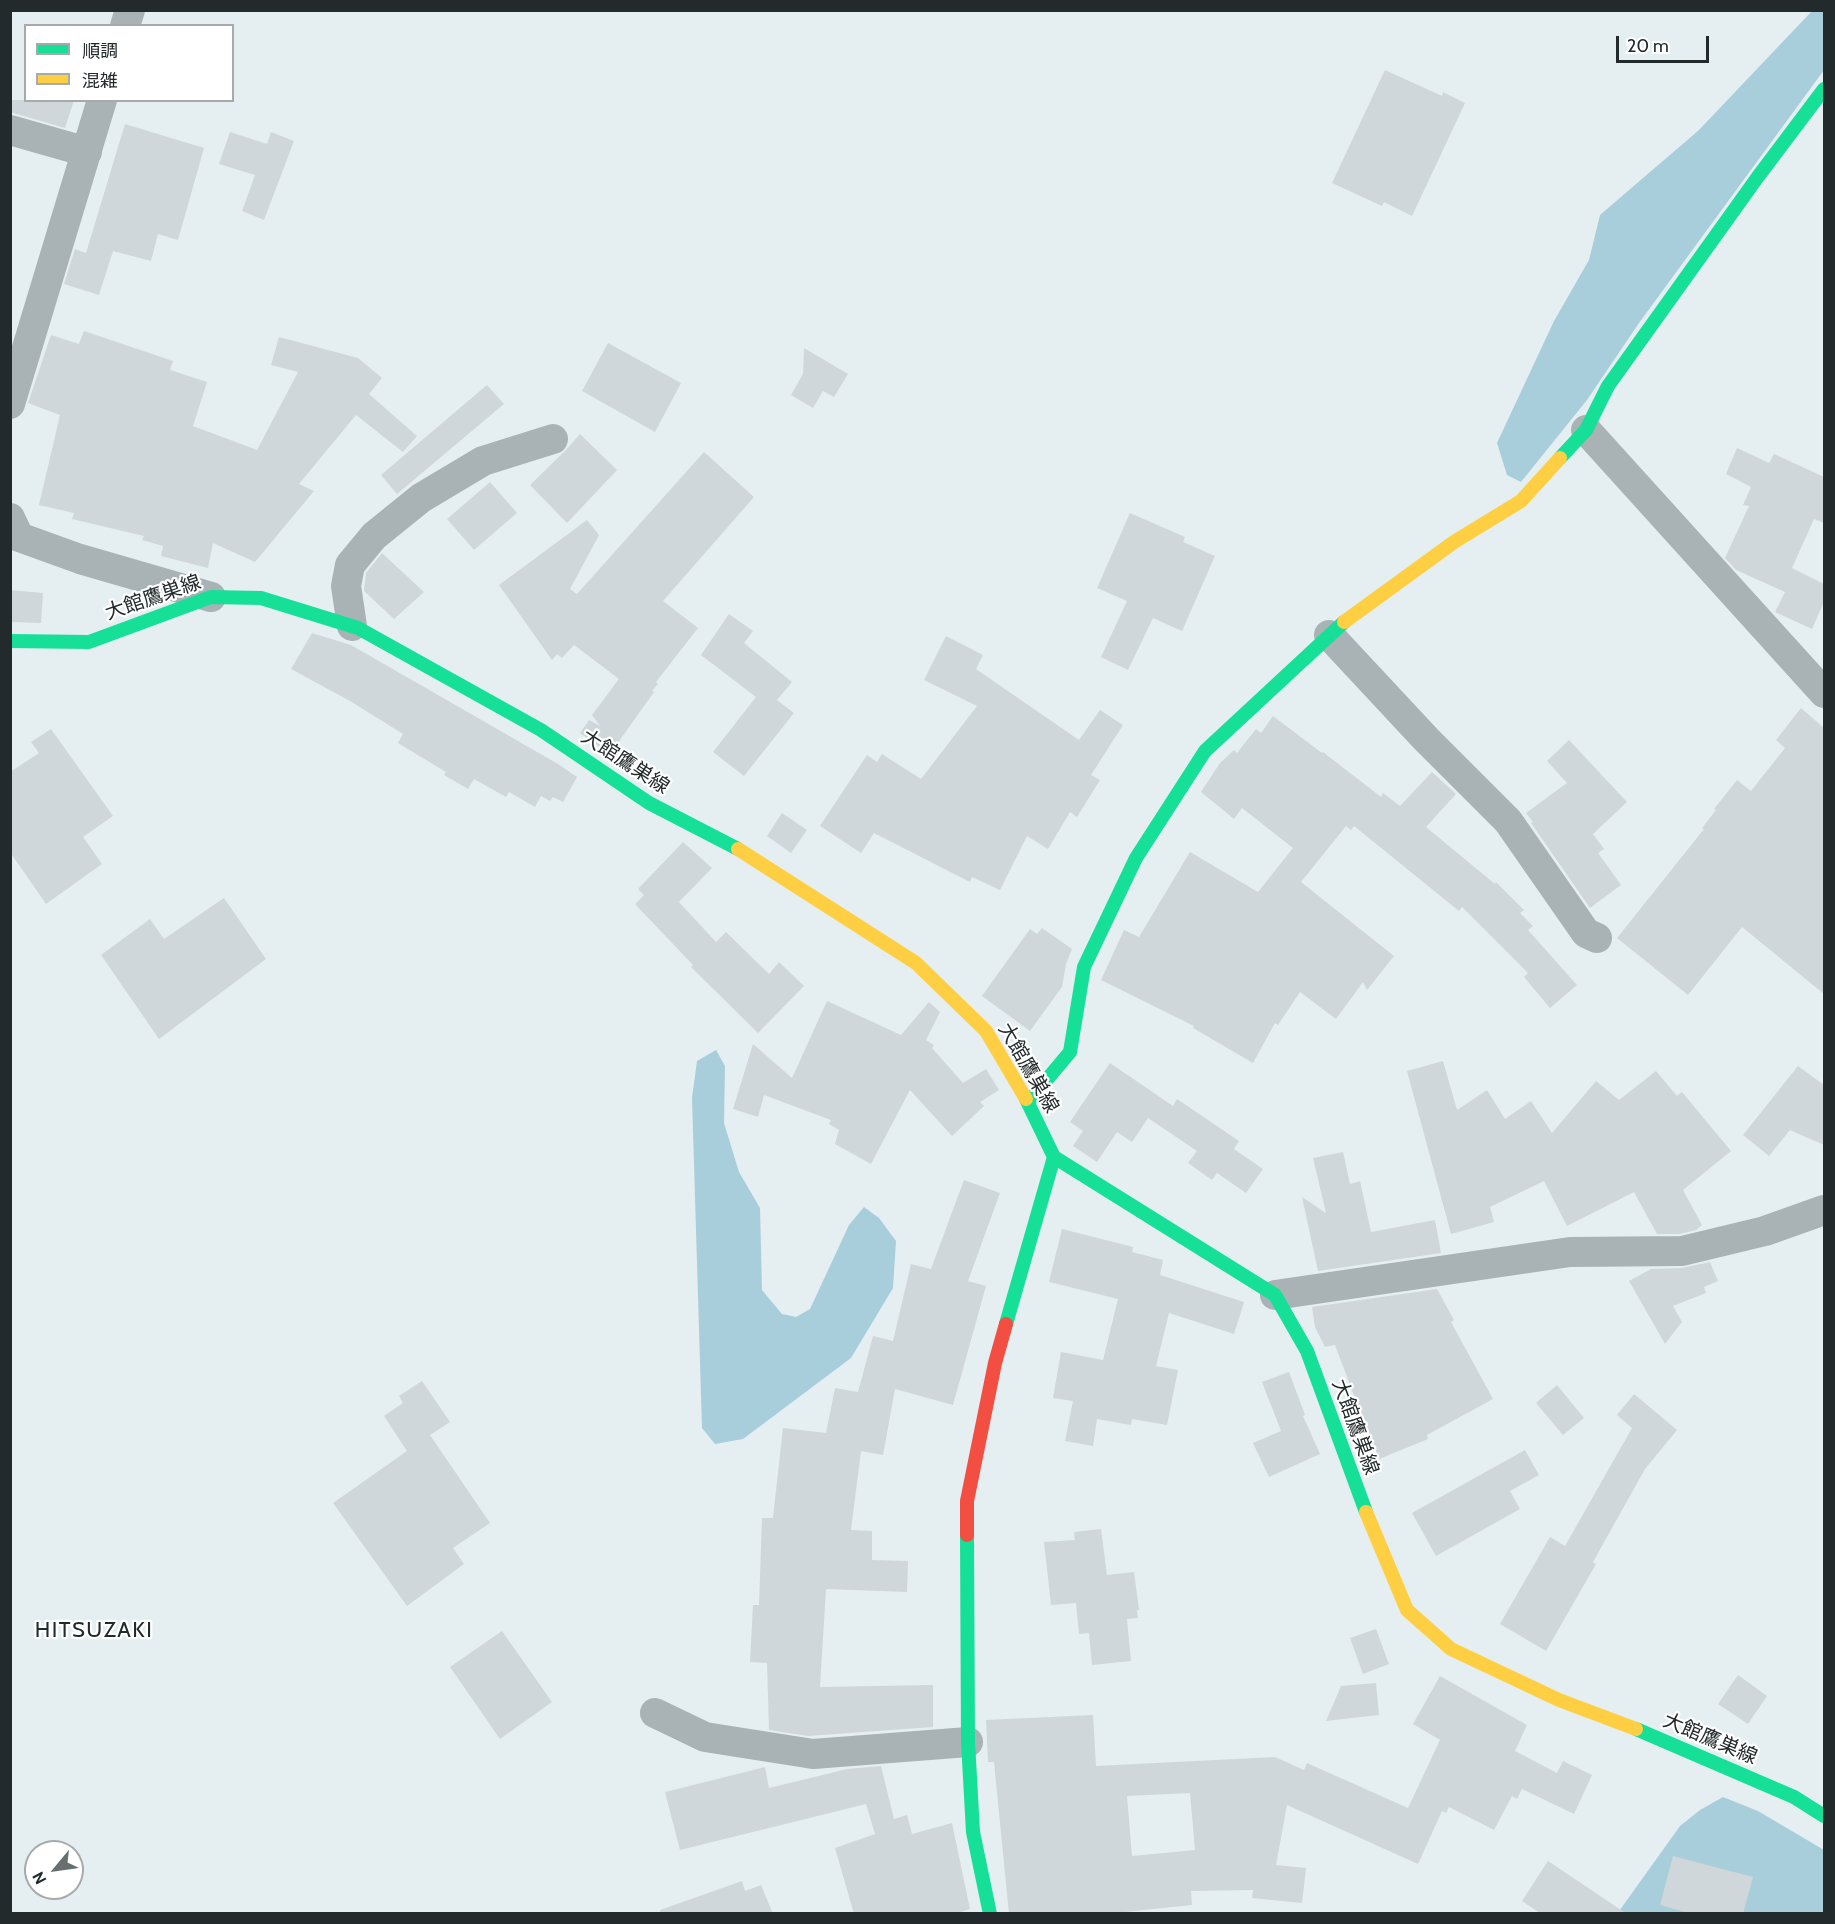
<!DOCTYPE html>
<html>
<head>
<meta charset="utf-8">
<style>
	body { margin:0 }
	#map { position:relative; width:1835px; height:1924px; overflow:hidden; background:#e5eef1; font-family:Cabin,"Noto Sans JP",sans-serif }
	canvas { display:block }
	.frame { position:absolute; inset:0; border:12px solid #232a2c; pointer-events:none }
	.legend { position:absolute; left:24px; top:24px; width:210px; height:78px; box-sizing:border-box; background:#fff; border:2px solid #a7aaab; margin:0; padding:8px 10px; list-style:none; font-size:18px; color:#232a2c }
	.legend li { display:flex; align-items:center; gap:12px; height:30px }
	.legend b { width:30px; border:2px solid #a7aaab }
	.north { position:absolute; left:24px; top:1840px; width:60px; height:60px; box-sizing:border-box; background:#fff; border:2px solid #a7aaab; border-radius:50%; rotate:241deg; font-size:16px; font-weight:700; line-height:24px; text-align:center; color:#232a2c }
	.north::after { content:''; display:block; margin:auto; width:21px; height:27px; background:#676f71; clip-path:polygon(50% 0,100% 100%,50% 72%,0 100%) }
	.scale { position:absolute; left:1616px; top:36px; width:93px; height:27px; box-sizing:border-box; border:3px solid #232a2c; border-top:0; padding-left:8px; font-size:18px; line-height:21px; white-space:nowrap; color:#232a2c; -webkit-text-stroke:4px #fff; paint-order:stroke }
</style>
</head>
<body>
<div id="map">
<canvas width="1835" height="1924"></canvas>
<div class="frame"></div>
<ul class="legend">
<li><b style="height:8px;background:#16e098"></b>順調</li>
<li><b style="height:8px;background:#ffcf43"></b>混雑</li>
</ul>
<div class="north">N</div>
<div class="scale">20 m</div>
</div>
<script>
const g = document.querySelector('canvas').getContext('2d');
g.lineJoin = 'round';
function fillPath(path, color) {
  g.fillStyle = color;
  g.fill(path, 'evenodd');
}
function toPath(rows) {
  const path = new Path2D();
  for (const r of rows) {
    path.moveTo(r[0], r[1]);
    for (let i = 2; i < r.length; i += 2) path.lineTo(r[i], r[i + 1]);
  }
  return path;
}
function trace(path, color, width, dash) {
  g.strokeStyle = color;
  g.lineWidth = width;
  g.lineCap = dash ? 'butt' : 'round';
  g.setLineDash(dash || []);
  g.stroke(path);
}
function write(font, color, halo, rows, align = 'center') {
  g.font = font + ' Cabin,"Noto Sans JP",sans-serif';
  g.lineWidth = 4.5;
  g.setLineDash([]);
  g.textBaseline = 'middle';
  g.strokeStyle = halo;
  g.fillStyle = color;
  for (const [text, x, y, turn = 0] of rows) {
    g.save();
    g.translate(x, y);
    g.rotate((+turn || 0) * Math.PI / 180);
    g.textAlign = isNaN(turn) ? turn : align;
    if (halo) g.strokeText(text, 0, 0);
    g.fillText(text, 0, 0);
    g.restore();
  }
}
fillPath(toPath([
	[1812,11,1824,11,1824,70,1639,323,1587,400,1521,482,1507,475,1497,443,1554,321,1589,260,1600,215,1699,130],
	[716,1050,725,1066,724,1123,739,1172,760,1208,762,1290,782,1314,796,1317,810,1309,849,1225,864,1207,879,1218,896,1241,893,1288,851,1358,743,1439,715,1444,702,1428,692,1098,697,1061],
	[1723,1797,1758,1811,1824,1850,1824,1913,1617,1914,1680,1826,1700,1810]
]), '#a9cedb');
fillPath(toPath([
	[1385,70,1442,96,1443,92,1465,103,1412,216,1384,202,1382,206,1332,183],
	[10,100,74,100,65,128,10,112],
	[125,124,204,148,178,240,158,234,151,261,113,251,99,295,64,284,75,249,86,253],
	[230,132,267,144,271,132,294,141,264,220,242,211,255,175,219,164],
	[84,331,173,361,170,370,207,382,193,426,257,450,298,372,271,365,279,337,358,358,382,378,369,394,417,436,403,452,356,415,299,484,314,491,255,562,213,543,208,568,161,556,163,546,142,540,144,536,72,519,74,513,39,505,60,415,28,403,51,335,79,344],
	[608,343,681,383,655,432,582,391],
	[804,348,848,374,834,397,823,391,813,408,791,395,803,374],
	[487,385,504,404,397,494,381,475],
	[580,434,617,470,567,523,530,485,565,451],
	[1737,448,1769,463,1774,454,1824,477,1824,523,1814,519,1792,568,1824,584,1824,602,1812,629,1775,612,1785,592,1736,570,1725,558,1749,506,1743,505,1751,487,1726,474],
	[704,452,754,497,663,601,698,628,656,682,658,684,652,691,654,692,610,754,580,733,589,720,600,726,592,715,619,679,574,645,562,658,557,654,552,660,499,585,587,520,599,535,570,589,577,594],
	[490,482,517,513,474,550,447,519],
	[1130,513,1185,537,1183,542,1215,556,1182,631,1153,618,1128,670,1101,657,1127,601,1097,588],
	[382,553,424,592,394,619,364,591,366,573],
	[10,590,43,593,41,623,10,622],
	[729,614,753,631,744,643,792,682,777,700,794,713,744,776,713,752,756,697,701,655],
	[312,633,351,645,558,764,577,777,563,802,553,797,550,801,541,796,535,807,509,792,506,797,474,779,468,789,444,775,446,772,398,743,403,734,350,701,291,669],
	[946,636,983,655,976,669,1079,740,1100,710,1123,725,1091,775,1100,780,1077,817,1070,812,1048,849,1027,836,1000,890,972,877,970,882,874,833,861,853,820,826,867,755,877,762,882,754,921,779,977,706,924,680],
	[1801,708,1824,728,1824,994,1742,927,1688,995,1617,938,1704,829,1702,828,1716,810,1714,809,1737,780,1751,791,1785,748,1776,740],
	[1273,716,1322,753,1323,752,1381,797,1383,793,1400,806,1432,772,1456,794,1426,827,1495,884,1496,882,1524,910,1520,913,1533,926,1528,930,1577,985,1550,1008,1524,977,1528,973,1462,907,1459,911,1354,826,1351,830,1346,826,1301,882,1394,956,1367,990,1363,982,1336,1019,1300,992,1278,1025,1275,1023,1253,1063,1193,1028,1194,1026,1101,980,1124,930,1139,937,1190,852,1258,892,1293,848,1242,808,1234,819,1201,792,1220,763,1234,750,1237,753,1256,729,1261,733],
	[51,729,113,816,83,837,102,864,46,904,10,852,10,772,39,753,31,742],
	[1569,740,1627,802,1593,834,1604,849,1598,853,1621,885,1590,908,1531,823,1533,822,1526,813,1567,783,1547,761],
	[782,813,807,830,791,853,767,836],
	[683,842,712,868,679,902,716,942,726,932,769,974,779,962,804,986,758,1033,691,967,693,965,635,904,644,895,638,889],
	[224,898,266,959,159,1039,101,955,150,919,164,939],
	[1042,928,1072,949,1066,964,1062,987,1030,1031,982,996,1030,929,1037,934],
	[827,1001,901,1035,929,1002,940,1012,926,1040,934,1045,932,1048,963,1083,986,1069,999,1090,980,1102,984,1106,952,1136,910,1090,871,1164,835,1144,839,1130,829,1124,831,1120,764,1095,758,1117,733,1109,753,1044,792,1078],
	[1443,1061,1457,1110,1487,1090,1505,1119,1531,1101,1552,1133,1596,1081,1619,1100,1656,1071,1677,1096,1682,1092,1731,1151,1683,1190,1702,1225,1696,1230,1680,1234,1657,1234,1634,1192,1567,1226,1544,1181,1490,1207,1494,1222,1451,1234,1407,1071],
	[1110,1063,1173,1106,1177,1099,1239,1141,1234,1149,1263,1169,1246,1193,1217,1173,1212,1180,1188,1163,1197,1151,1148,1118,1132,1142,1117,1132,1097,1162,1073,1146,1083,1131,1070,1122],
	[1798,1066,1824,1085,1824,1145,1790,1130,1769,1156,1743,1135],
	[1343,1152,1350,1184,1360,1181,1371,1232,1435,1220,1441,1253,1318,1271,1302,1197,1326,1213,1313,1158],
	[964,1180,1000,1193,968,1281,986,1286,953,1405,895,1389,883,1455,861,1451,851,1530,872,1531,872,1560,908,1561,907,1592,826,1589,820,1687,933,1685,933,1727,808,1736,769,1730,767,1663,750,1662,753,1605,759,1605,762,1518,773,1518,783,1428,826,1433,835,1388,858,1392,873,1336,893,1341,911,1264,931,1269],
	[1062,1229,1133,1247,1132,1252,1163,1260,1160,1275,1244,1302,1234,1334,1169,1313,1156,1366,1178,1370,1167,1425,1132,1419,1131,1425,1097,1419,1093,1446,1065,1441,1073,1401,1053,1398,1061,1352,1103,1360,1118,1299,1049,1282],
	[1710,1262,1718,1281,1704,1287,1706,1293,1673,1306,1682,1322,1665,1344,1629,1281,1651,1269,1682,1268],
	[1437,1289,1454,1320,1451,1322,1493,1399,1427,1435,1428,1439,1379,1459,1373,1442,1367,1444,1353,1408,1358,1406,1335,1345,1325,1347,1315,1327,1312,1307],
	[1289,1372,1305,1415,1303,1416,1320,1454,1269,1477,1253,1443,1281,1431,1262,1382],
	[422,1381,450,1422,430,1435,490,1523,453,1548,464,1564,407,1606,333,1503,407,1451,384,1416,403,1403,399,1396],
	[1557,1385,1584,1418,1563,1435,1536,1403],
	[1634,1394,1677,1430,1645,1469,1593,1562,1596,1564,1546,1651,1500,1624,1550,1537,1565,1546,1632,1428,1617,1415],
	[1525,1450,1539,1475,1510,1491,1520,1509,1436,1556,1412,1513],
	[1101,1529,1107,1575,1134,1572,1139,1610,1137,1610,1138,1618,1127,1619,1131,1661,1092,1665,1089,1633,1079,1634,1076,1603,1051,1605,1044,1542,1075,1540,1074,1532],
	[1376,1629,1389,1664,1363,1674,1350,1638],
	[502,1631,552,1702,500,1739,450,1667],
	[1738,1675,1767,1696,1748,1724,1718,1704],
	[1440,1676,1527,1725,1515,1751,1557,1773,1563,1761,1592,1775,1574,1814,1522,1789,1517,1799,1512,1796,1494,1830,1449,1807,1446,1813,1442,1811,1418,1864,1287,1805,1276,1865,1306,1868,1302,1903,1252,1898,1253,1890,1191,1891,1192,1905,1106,1914,1009,1914,994,1762,988,1762,986,1720,1093,1715,1096,1766,1275,1757,1304,1770,1307,1763,1408,1808,1440,1740,1413,1724],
	[1190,1793,1195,1850,1132,1856,1127,1796],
	[1376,1683,1379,1715,1326,1721,1341,1686],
	[881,1766,894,1819,907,1815,912,1834,952,1823,970,1909,954,1914,854,1914,835,1848,875,1834,866,1804,680,1850,665,1792,765,1767,769,1788,847,1769],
	[1673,1856,1753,1877,1743,1914,1693,1914,1660,1905],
	[1548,1861,1627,1914,1541,1914,1522,1901],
	[742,1881,745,1891,761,1885,773,1914,660,1914,660,1910]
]), '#d0d7da');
trace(toPath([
	[125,26,130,10],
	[10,130,87,152],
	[10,404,102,100],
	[1586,430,1824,693],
	[10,518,19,537,80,559,211,597],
	[352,626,346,586,350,565,374,536,421,498,483,461,553,439],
	[1329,635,1426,739,1508,821,1586,933,1597,938],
	[1275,1295,1570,1252,1682,1251,1765,1231,1824,1210],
	[655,1713,705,1737,813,1754,968,1742]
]), '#a9b2b5', 30);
trace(toPath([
	[1560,458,1586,430,1608,386,1757,178,1824,89],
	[10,641,89,642,211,597,261,598,358,628,541,730,649,803,738,849],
	[1026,1099,1054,1157,1275,1295,1307,1351,1366,1512],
	[1028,1102,1070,1052,1084,967,1136,858,1205,751,1344,622],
	[1006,1324,1054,1157],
	[967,1535,968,1742,973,1832,990,1914],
	[1636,1729,1794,1797,1824,1816]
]), '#16e098', 14);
trace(toPath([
	[1344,622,1454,542,1521,501,1560,458],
	[738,849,916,963,986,1031,1026,1099],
	[1366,1512,1407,1610,1451,1649,1559,1700,1636,1729]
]), '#ffcf43', 14);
trace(toPath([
	[967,1535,967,1501,995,1363,1006,1324]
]), '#f24e42', 14);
write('20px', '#232a2c', '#fff', [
	["大館鷹巣線",153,598,-19],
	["大館鷹巣線",625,762,33],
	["大館鷹巣線",1028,1068,60],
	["大館鷹巣線",1355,1427,70],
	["大館鷹巣線",1710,1739,23]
]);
g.letterSpacing = '1.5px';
write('22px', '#232a2c', '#fff', [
	["HITSUZAKI",94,1631]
]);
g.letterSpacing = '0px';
</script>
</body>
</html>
